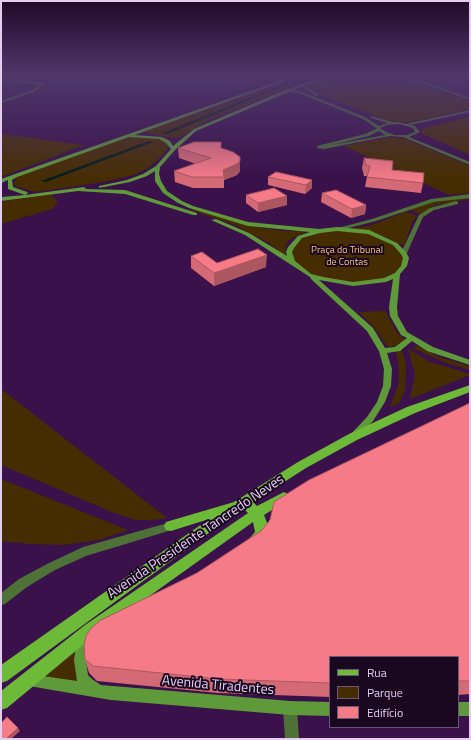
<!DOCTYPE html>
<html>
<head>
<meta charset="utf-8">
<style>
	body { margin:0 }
	#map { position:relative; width:471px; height:740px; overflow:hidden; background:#3a114a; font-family:"Titillium Web",sans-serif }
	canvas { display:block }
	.frame { position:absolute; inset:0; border:2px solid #e4cdef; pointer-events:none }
	.legend { position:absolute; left:329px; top:656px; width:130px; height:72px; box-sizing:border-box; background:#190820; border:1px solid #6a5773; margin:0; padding:5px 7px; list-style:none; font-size:12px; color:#e4cdef }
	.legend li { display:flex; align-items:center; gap:8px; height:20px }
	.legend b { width:20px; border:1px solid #6a5773 }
</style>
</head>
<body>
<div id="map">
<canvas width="471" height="740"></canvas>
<div class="frame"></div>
<ul class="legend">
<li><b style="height:5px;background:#6dba38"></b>Rua</li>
<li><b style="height:11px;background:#462d01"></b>Parque</li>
<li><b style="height:11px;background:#f67b88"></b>Edifício</li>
</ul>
</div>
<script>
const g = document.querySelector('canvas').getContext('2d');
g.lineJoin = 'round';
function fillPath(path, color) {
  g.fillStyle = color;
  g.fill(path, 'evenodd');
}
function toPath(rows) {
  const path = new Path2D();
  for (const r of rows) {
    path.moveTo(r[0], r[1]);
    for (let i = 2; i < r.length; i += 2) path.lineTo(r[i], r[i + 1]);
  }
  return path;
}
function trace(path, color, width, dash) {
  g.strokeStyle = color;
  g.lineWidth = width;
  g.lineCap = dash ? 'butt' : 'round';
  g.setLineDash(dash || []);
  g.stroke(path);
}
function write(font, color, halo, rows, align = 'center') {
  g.font = font + ' "Titillium Web",sans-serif';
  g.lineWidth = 4;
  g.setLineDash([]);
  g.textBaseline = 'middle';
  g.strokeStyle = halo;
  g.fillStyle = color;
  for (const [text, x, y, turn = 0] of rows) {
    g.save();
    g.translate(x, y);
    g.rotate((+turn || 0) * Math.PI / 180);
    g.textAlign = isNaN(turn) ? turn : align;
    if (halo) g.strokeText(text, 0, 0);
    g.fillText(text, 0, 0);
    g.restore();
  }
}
fillPath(toPath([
	[350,76,386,76,407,79,470,101,470,109,411,122,399,122,384,119,324,96,310,88,310,85],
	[284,83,295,85,209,120,180,137,173,138,148,133,146,131],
	[470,117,470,155,421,133,424,128],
	[1,134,84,145,1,177],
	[141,136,157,138,169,144,164,154,148,168,134,175,103,182,36,192,15,186,14,183,17,176,122,138],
	[391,137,406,139,470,166,470,193,449,195,344,146],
	[50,194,58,202,52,209,1,224,1,202],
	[470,197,470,199,436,205,421,214,410,210,429,203],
	[193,209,249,226,283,231,307,231,289,240,286,245,285,256,269,243,235,225,191,210],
	[406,212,417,216,412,222,404,246,376,233,359,230,395,244,406,258,397,274,391,277,353,284,309,275,294,264,291,247,307,234,369,226],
	[385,311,398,334,406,340,399,346,388,347,372,325,359,312],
	[418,346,439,357,470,366,470,370,446,363,412,348],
	[408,349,430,362,470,374,470,375,410,399,415,374],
	[402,350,406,366,405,390,399,403,390,407,399,383,399,367,396,352],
	[1,389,167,518,153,520,135,520,112,512,1,465],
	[1,479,128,530,99,540,63,545,31,544,1,541],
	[75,648,78,681,42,678]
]), '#462d01');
fillPath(toPath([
	[309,76,316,76,298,82,296,81,309,76],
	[286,83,289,84,167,134,163,133,286,83],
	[149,141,153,142,46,182,41,181,149,141]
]), '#041d1d');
fillPath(toPath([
	[393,76,400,76,426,82,470,98,470,100,424,84,393,76],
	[430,76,470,76,470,78,432,77,430,76],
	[1,78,43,83,45,84,34,92,1,103,1,101,32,90,40,85,1,80,1,78],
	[301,84,303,84,319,95,316,96,301,86,301,84],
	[286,90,300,91,365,117,379,126,387,123,371,118,371,116,393,122,399,122,406,124,470,110,470,112,410,125,415,126,420,132,409,137,470,162,470,165,403,137,390,136,324,149,317,148,317,146,365,134,376,129,375,127,363,119,298,93,285,92,286,90],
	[399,124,413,128,415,132,407,135,395,135,386,132,380,128,387,125,399,124],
	[379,131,385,135,332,145,369,136,379,131],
	[470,194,470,198,434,202,376,221,337,231,334,229,372,219,431,199,470,194],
	[456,201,458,202,458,204,434,210,423,217,407,253,404,255,402,254,401,253,419,215,430,208,456,201],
	[171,522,175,523,176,526,175,529,86,556,55,570,27,587,5,604,1,605,1,593,19,579,47,564,83,547,171,522],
	[290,701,295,703,297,708,299,739,285,739,283,708,285,703,290,701]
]), '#4d7137');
fillPath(toPath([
	[293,76,299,76,135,135,162,137,170,141,173,146,194,129,285,90,302,84,336,76,343,76,303,86,196,131,175,150,160,167,159,174,161,181,167,191,182,201,193,206,248,222,319,229,337,227,369,230,397,243,406,252,409,258,407,266,400,274,397,307,398,316,407,332,433,347,470,360,470,365,427,351,412,341,400,351,387,353,392,369,391,386,385,402,373,421,357,438,354,439,351,438,349,436,367,417,377,402,383,386,384,369,379,351,367,331,311,279,310,277,245,235,211,220,216,219,249,233,287,256,286,252,288,247,298,236,310,232,248,226,189,208,178,203,163,193,155,181,155,171,147,176,130,182,99,188,99,186,127,180,143,174,156,166,171,149,166,143,159,139,129,137,17,177,12,180,13,187,27,192,28,193,25,195,84,187,86,189,125,190,197,213,197,215,193,215,125,194,78,191,1,201,1,197,25,195,8,189,8,180,1,183,1,179,293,76],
	[337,231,368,234,393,245,401,254,403,258,401,266,395,273,384,278,353,282,323,277,311,274,295,261,292,252,294,248,302,238,320,233,337,231],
	[393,279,389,307,390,316,401,335,407,338,395,347,385,348,373,328,319,280,353,286,386,282,393,279],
	[87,630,91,632,93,636,88,647,86,660,88,675,92,679,101,685,290,701,330,702,330,716,290,715,111,700,29,686,24,685,23,680,24,675,29,674,77,681,74,660,76,646,83,632,87,630],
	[458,702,470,702,470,716,458,716,458,702]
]), '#5f9a3a');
fillPath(toPath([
	[470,385,470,392,415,413,357,440,306,468,253,502,257,506,284,492,288,494,290,497,288,500,264,515,269,528,266,538,260,544,255,546,250,544,248,540,255,532,253,522,95,635,7,708,1,710,1,691,85,625,248,513,243,508,7,681,1,683,1,665,209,519,171,531,166,530,164,526,166,522,234,502,298,462,349,434,407,407,470,385]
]), '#6dba38');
fillPath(toPath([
	[178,148,221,148,240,171,237,175,224,180,224,188,193,188,175,182,174,171,196,164,179,158],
	[364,158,423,183,421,193,365,187,367,176,364,176,362,168],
	[276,172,312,188,305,194,268,185,268,177],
	[322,193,366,205,365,214,351,218,321,202],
	[246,195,287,205,258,212,246,203],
	[191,256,217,263,266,267,214,286,191,268],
	[470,403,470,694,458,695,458,657,330,657,330,697,218,693,97,681,89,673,85,659,197,573]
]), '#d46a75');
fillPath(toPath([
	[240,161,240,171,237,175,224,180,223,170],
	[312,180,312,188,305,194,306,185],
	[287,196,287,205,258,212,258,203],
	[366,205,365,214,351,218,352,209],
	[267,255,266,267,214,286,214,273],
	[18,728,20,731,11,739,6,739]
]), '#ac565f');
const building = toPath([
	[194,142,221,142,221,148,233,152,240,157,240,161,237,164,223,170,224,177,192,177,174,171,211,158,178,148,194,142],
	[364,158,393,161,392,170,424,173,423,183,367,177,370,166,366,165,364,158],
	[276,172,312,180,306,185,268,177,276,172],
	[274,188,287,196,258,203,246,195,274,188],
	[336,190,366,205,352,209,322,193,336,190],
	[258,249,267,255,214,273,191,256,202,252,217,263,258,249],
	[470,403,470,681,458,681,458,657,330,657,330,683,218,679,93,666,85,659,84,646,86,636,91,628,101,620,197,573,261,531,270,520,274,502,309,480,470,403],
	[7,717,18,728,6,739,1,739,1,723,7,717]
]);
fillPath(building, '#f67b88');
trace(building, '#ac565f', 1);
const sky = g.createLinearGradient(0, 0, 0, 180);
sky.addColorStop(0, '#200929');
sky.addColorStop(0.42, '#4f386b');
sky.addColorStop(1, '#4f386b00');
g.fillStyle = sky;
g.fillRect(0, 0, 471, 180);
write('10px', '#f6c279', '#190820', [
	["Praça do Tribunal",347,251],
	["de Contas",347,263]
]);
write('14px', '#e4cdef', '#190820', [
	["Avenida Presidente Tancredo Neves",196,537,-34],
	["Avenida Tiradentes",218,686,5]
]);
</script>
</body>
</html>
